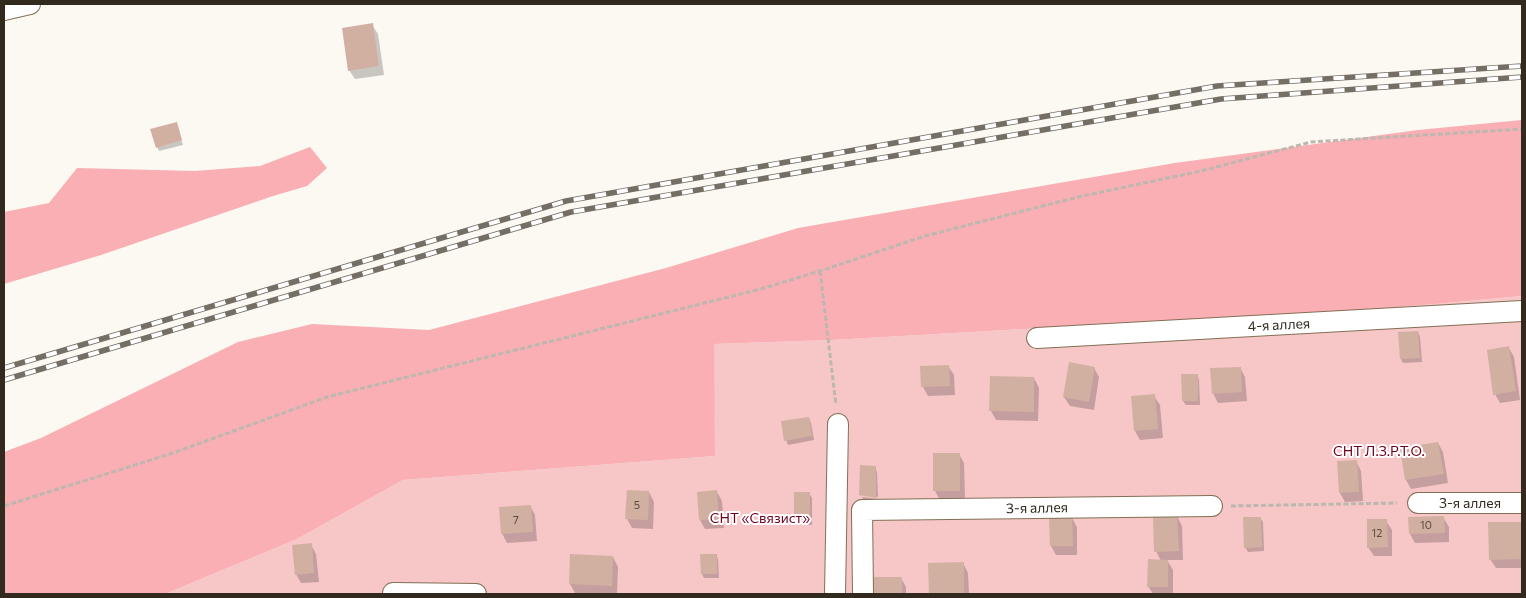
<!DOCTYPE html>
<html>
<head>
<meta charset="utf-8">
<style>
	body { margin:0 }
	#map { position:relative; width:1526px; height:598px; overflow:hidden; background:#fcf8f2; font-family:Commissioner,sans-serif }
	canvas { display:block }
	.frame { position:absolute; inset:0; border:5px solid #322a1f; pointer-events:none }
</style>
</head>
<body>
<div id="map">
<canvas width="1526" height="598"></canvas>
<div class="frame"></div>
</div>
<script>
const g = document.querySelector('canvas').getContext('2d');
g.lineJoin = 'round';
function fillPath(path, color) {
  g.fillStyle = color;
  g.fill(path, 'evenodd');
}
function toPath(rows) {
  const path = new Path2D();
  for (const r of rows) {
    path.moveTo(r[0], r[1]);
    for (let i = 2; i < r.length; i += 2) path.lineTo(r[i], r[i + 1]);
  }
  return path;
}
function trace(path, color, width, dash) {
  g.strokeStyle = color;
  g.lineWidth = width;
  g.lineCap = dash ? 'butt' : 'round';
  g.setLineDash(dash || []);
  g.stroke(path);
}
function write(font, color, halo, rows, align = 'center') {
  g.font = font + ' Commissioner,sans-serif';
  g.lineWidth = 4;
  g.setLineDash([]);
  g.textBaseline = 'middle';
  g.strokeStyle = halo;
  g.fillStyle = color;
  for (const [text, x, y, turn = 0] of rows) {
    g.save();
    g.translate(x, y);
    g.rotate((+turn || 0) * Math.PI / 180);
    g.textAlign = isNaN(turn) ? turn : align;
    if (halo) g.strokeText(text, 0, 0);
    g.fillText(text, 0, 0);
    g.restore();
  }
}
fillPath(toPath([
	[1522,296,1522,594,165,594,297,539,403,480,715,456,713,344,832,340,1391,308]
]), '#f7c6c7');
fillPath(toPath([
	[1522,120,1522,296,1391,308,832,340,714,344,715,456,403,480,297,539,165,594,4,594,4,452,41,438,238,342,312,324,429,330,666,268,798,228,1175,163,1418,130],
	[310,147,327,168,307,186,273,196,101,255,4,284,4,212,49,203,77,168,195,171,260,166]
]), '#f9afb3');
fillPath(toPath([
	[372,25,378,34,384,75,355,79,349,70],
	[176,123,183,145,159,151,157,147],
	[1418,332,1420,337,1422,362,1403,363,1401,359,1399,334],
	[1509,348,1514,357,1520,400,1500,403,1495,394],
	[948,366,954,375,955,395,928,396,923,387],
	[1094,368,1099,377,1094,410,1070,406,1064,397],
	[1240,368,1245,377,1247,401,1218,403,1213,393],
	[1183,375,1197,375,1199,379,1200,405,1186,405,1183,401],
	[1034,378,1039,388,1038,421,996,420,991,411],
	[1154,396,1160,405,1163,438,1140,440,1135,431],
	[809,418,811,423,814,440,788,445,786,440],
	[1438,443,1443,452,1448,483,1411,489,1406,480],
	[959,454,964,463,965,500,940,500,935,491],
	[1356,461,1361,471,1363,501,1345,502,1340,493,1338,462],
	[875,467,877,472,878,497,861,494,861,496,860,495],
	[649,492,654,502,653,529,632,528,627,519],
	[717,492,722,501,724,528,705,529,700,520],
	[795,493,809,493,812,498,812,525,798,525,795,521],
	[862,497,878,499,878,501,863,499],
	[530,506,535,515,537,541,507,543,502,533],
	[1177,516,1182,526,1183,560,1167,560,1173,570,1173,594,1153,594,1148,586,1161,561,1156,551],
	[1443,517,1449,527,1449,542,1415,543,1410,534],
	[1072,518,1077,527,1077,555,1056,555,1051,546,1050,519],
	[1260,518,1263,522,1264,551,1248,552,1245,547],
	[1386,521,1392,530,1392,556,1374,556,1368,547],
	[1522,523,1522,568,1496,568,1490,559,1489,524],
	[311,545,316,554,319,582,301,583,296,574],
	[716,555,718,559,719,578,704,578,702,574],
	[613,557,618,567,617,594,575,593,570,584],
	[963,563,968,573,969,594,930,594,929,564],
	[901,578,906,587,906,594,873,594,873,579]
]), '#0003');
fillPath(toPath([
	[373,23,379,66,348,71,342,28],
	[177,122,182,140,156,148,150,129],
	[1418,331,1420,358,1400,359,1398,332],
	[1509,346,1516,391,1493,395,1487,350],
	[1069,362,1095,367,1089,402,1063,397],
	[949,365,950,386,921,387,920,366],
	[1241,367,1242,392,1212,394,1210,368],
	[1181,374,1198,374,1198,401,1182,401],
	[990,376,1034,377,1034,412,989,411],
	[1155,394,1158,429,1134,431,1131,396],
	[809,417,812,436,784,441,781,421],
	[1438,442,1444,474,1405,480,1400,448],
	[933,453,960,453,960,491,933,491],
	[1357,460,1359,492,1339,493,1337,461],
	[860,465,876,466,876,498,859,495],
	[627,490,649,491,648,520,625,519],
	[717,490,719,519,699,520,697,492],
	[794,492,810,492,810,521,794,521],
	[531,505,533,532,501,534,499,507],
	[1177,515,1179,551,1154,552,1153,516],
	[1444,516,1445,533,1409,534,1408,517],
	[1049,517,1072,517,1073,546,1050,546],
	[1243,517,1261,517,1262,547,1244,548],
	[1367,519,1387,519,1388,547,1367,548],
	[1488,522,1522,522,1522,559,1489,560],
	[312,543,314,573,295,575,292,545],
	[570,554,613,556,612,586,569,584],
	[700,554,717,554,717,574,701,574],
	[1148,559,1168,560,1168,587,1147,587],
	[964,562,964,594,929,594,928,563],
	[871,577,902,577,902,594,872,594]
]), '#d2b0a1');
const minor = toPath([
	[4,10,30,4],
	[1037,338,1522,311],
	[1418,503,1522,503],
	[393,593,476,594],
	[835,594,838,424],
	[863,594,862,510,1212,506]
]);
trace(minor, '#827056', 22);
trace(toPath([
	[820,271,836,405],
	[4,506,173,453,327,397,761,289,820,271,925,236,1078,197,1201,171,1311,142,1522,129],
	[1231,506,1397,503]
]), '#bcb7af', 3, [5, 2.5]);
trace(minor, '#fff', 20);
const rail = toPath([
	[4,368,566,201,1217,86,1522,66],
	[4,380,571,212,1221,99,1522,77]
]);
trace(rail, '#756e65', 5.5);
trace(rail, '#fff', 4, [11]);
write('11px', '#5a4c40', null, [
	["5",637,505],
	["7",516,520],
	["10",1426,525],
	["12",1377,533]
]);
write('14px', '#322a1f', '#fff', [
	["4-я аллея",1279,325,-3],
	["3-я аллея",1470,503],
	["3-я аллея",1037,508,-1]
]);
write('14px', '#70001f', '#fff', [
	["СНТ Л.З.Р.Т.О.",1379,451],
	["СНТ «Связист»",760,518]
]);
</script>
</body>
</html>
